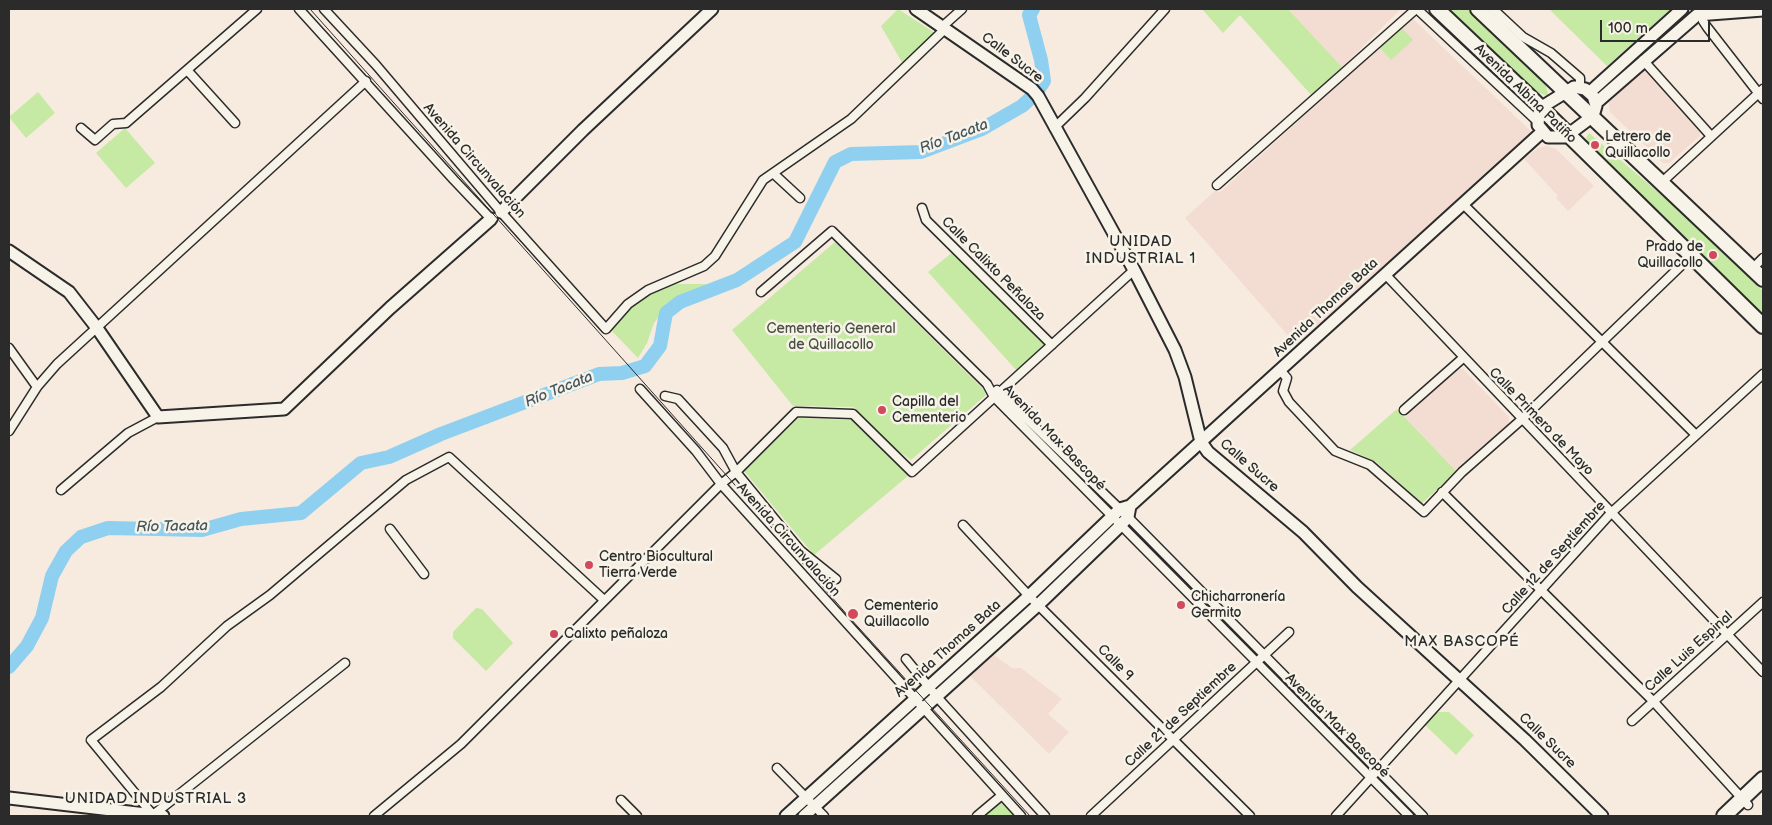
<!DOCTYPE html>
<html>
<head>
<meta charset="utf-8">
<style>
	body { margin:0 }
	#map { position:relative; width:1772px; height:825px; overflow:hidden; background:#f7ebdf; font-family:"Balsamiq Sans",sans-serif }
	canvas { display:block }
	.frame { position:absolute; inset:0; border:10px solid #2b2b2b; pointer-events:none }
	.scale { position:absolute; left:1600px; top:20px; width:110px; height:22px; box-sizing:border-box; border:2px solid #2b2b2b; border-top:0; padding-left:6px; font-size:15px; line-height:18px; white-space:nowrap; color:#2b2b2b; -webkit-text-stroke:4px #f7f3e8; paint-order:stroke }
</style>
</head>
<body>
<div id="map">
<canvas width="1772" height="825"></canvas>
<div class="frame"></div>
<div class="scale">100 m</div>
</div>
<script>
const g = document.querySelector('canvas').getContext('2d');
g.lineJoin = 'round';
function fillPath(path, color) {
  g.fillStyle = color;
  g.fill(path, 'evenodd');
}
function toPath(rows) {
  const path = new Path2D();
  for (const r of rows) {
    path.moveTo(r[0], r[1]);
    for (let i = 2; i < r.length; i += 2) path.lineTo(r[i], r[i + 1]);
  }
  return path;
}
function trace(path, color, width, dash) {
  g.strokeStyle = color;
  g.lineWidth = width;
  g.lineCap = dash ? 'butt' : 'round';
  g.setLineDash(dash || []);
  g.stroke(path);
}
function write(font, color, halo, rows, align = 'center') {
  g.font = font + ' "Balsamiq Sans",sans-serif';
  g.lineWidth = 5;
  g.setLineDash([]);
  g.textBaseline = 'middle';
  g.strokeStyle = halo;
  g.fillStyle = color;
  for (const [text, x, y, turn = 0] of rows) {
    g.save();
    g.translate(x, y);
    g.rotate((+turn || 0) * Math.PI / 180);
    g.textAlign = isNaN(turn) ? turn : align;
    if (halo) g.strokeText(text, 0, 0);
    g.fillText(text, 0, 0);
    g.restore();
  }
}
fillPath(toPath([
	[1288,9,1401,9,1342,67],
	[1412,18,1534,134,1298,347,1185,218,1216,190,1219,193],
	[1642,71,1648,71,1700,132,1700,136,1669,163,1663,163,1610,112,1609,107,1609,102],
	[1546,146,1555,148,1594,186,1568,211,1556,198,1558,196,1524,159,1538,148],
	[1458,369,1463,369,1509,417,1509,424,1457,472,1405,417],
	[994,655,1012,668,1021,668,1062,699,1048,714,1069,732,1049,754,970,676]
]), '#f3ddd2');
fillPath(toPath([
	[898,9,935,33,903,64,881,26],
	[1202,9,1288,9,1342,67,1312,96,1240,15,1223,33],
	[1448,9,1468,9,1540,77,1545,83,1549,97,1535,91],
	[1549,9,1671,9,1607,66],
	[1401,27,1413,40,1391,60,1380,48],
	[38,92,55,113,26,138,9,117],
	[125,128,155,163,126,188,96,153],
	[1589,133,1674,206,1763,291,1763,315,1593,152,1586,138],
	[835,242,984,390,986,395,911,460,885,441,854,407,793,406,732,330],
	[953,252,1045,345,1017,371,928,272],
	[676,284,707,284,669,303,654,323,647,343,638,358,610,329,633,303,656,291],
	[1397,409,1457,472,1422,503,1376,462,1350,450],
	[799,418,853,420,909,475,814,555,744,471],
	[476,608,482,609,513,643,486,671,453,638,453,632],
	[1437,712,1449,712,1474,735,1456,755,1424,724],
	[1001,801,1015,816,983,816]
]), '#c6e9a3');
trace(toPath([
	[1400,269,1449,224],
	[1210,442,1280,377],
	[1153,492,1197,454]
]), '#678ea1', 2.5);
trace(toPath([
	[9,667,27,646,42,618,52,576,66,551,81,537,108,528,202,530,241,519,301,513,361,463,389,457,441,434,599,374,622,373,645,366,660,346,666,313,680,302,737,280,795,242,835,162,851,154,921,152,982,129,1022,106,1036,93,1044,81,1041,60,1029,15,1033,9]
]), '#8fd0f0', 14);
const street = toPath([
	[299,9,454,180,491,219,493,218],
	[324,9,376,65,501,212,606,329,628,304,648,290,704,266,715,256,763,180,851,119,946,28],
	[1417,9,1538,122],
	[1493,9,1523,37,1551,53,1580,78,1580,87],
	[1701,9,1703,21,1707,27,1763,99],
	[943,26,962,9],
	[1643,60,1711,136],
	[187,70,235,123],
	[81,128,95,140,113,124,126,123,257,9],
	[1054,128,1085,98,1165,9],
	[774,174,800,198],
	[1661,183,1763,89],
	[1217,185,1416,9],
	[1463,204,1696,435],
	[922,208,926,220,1052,345],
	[1753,268,1763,258],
	[1385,274,1763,672],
	[761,292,832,231,987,384,994,397,1409,816],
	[9,348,37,387],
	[1280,370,1287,378,1283,391,1289,402,1335,451,1370,465,1424,512,1462,472,1521,420,1691,256],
	[640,389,696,451,721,484,1021,816],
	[997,390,1128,517,1423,816],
	[665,396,678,399,723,448,736,472,800,550,836,579],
	[1404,410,1463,358],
	[9,431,37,387,57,364,366,81],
	[61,490,128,433,158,417],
	[1442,492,1654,702,1748,805],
	[963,525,1029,596,1250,816],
	[390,529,424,574],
	[906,659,937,697,1045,816],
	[345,663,153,815,91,740,161,687,227,626,270,595,406,480,449,457,604,600],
	[1632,721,1763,602],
	[777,768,824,816],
	[621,800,637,816],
	[374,816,461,744,721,484,736,472,796,412,853,414,912,472,1134,270],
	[977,816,1002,795],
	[1091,816,1289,632],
	[1336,816,1611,513,1763,374]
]);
const secondary = toPath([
	[916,9,1032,89,1038,96,1134,270,1175,350,1185,377,1201,442,1208,452,1303,532,1357,587,1525,740,1602,816],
	[1574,87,1585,89,1593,96,1596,106,1593,116,1565,137,1548,137,1538,125,1539,113,1545,105,1574,87],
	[1590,92,1682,9],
	[1596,103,1697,15,1763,10],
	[501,212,583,130,712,9],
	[9,251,69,292,97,328,158,417,284,409,390,308,491,219],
	[9,798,163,816],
	[786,816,1029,596,1120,509,1130,506,1542,132],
	[804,816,1038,605,1121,525,1128,517,1130,506]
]);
const highway = toPath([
	[1437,9,1529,96,1763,326],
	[1478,9,1763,279],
	[1724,816,1763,779]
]);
trace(street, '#2b2b2b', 11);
trace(secondary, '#2b2b2b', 15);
trace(highway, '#2b2b2b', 18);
trace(street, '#f7f3e8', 8);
trace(secondary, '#f7f3e8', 11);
trace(highway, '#f7f3e8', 14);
trace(toPath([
	[310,9,728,477,849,617,1030,816]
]), '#2b2b2b', 1);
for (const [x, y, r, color] of [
	[1595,145,5,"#d1495b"],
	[1713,255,5,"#d1495b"],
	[882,410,5,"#d1495b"],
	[589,565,5,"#d1495b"],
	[1181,605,5,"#d1495b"],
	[853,614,6,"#d1495b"],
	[554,634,5,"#d1495b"]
]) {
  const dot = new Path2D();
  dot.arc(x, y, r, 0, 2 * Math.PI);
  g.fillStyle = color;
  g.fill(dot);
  trace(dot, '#f7f3e8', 2);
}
write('14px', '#2b2b2b', '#f7f3e8', [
	["Calle Sucre",1012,58,37],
	["Avenida Albina Patiño",1525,94,44],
	["Avenida Circunvalación",474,161,49],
	["Calle Calixto Peñaloza",993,269,45],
	["Avenida Thomas Bata",1326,308,-43],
	["Calle Primero de Mayo",1541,422,46],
	["Avenida Max Bascopé",1054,438,46],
	["Calle Sucre",1249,466,41],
	["Avenida Circunvalación",788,540,48],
	["Calle 12 de Septiembre",1554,558,-48],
	["Avenida Thomas Bata",948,649,-42],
	["Calle Luis Espinal",1689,652,-42],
	["Calle 9",1115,663,45],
	["Calle 21 de Septiembre",1181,715,-43],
	["Avenida Max Bascopé",1337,726,45],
	["Calle Sucre",1547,741,44]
]);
write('14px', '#2b2b2b', '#f7f3e8', [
	["Letrero de",1605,137],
	["Quillacollo",1605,153],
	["Prado de",1703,247,"right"],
	["Quillacollo",1703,263,"right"],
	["Capilla del",892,402],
	["Cementerio",892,418],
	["Centro Biocultural",599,557],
	["Tierra Verde",599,573],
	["Chicharronería",1191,597],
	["Germito",1191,613],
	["Cementerio",864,606],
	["Quillacollo",864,622],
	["Calixto peñaloza",564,634]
], 'left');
write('14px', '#4a5143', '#f7f3e8', [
	["Cementerio General",831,329],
	["de Quillacollo",831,345]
]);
write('italic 15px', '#44545c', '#f7f3e8', [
	["Río Tacata",954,137,-21],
	["Río Tacata",559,390,-22],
	["Río Tacata",172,527,-1]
]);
g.letterSpacing = '1px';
write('15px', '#2b2b2b', '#f7f3e8', [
	["UNIDAD",1141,242],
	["INDUSTRIAL 1",1141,259],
	["MAX BASCOPÉ",1462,642],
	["UNIDAD INDUSTRIAL 3",156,799]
]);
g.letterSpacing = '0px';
</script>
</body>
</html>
